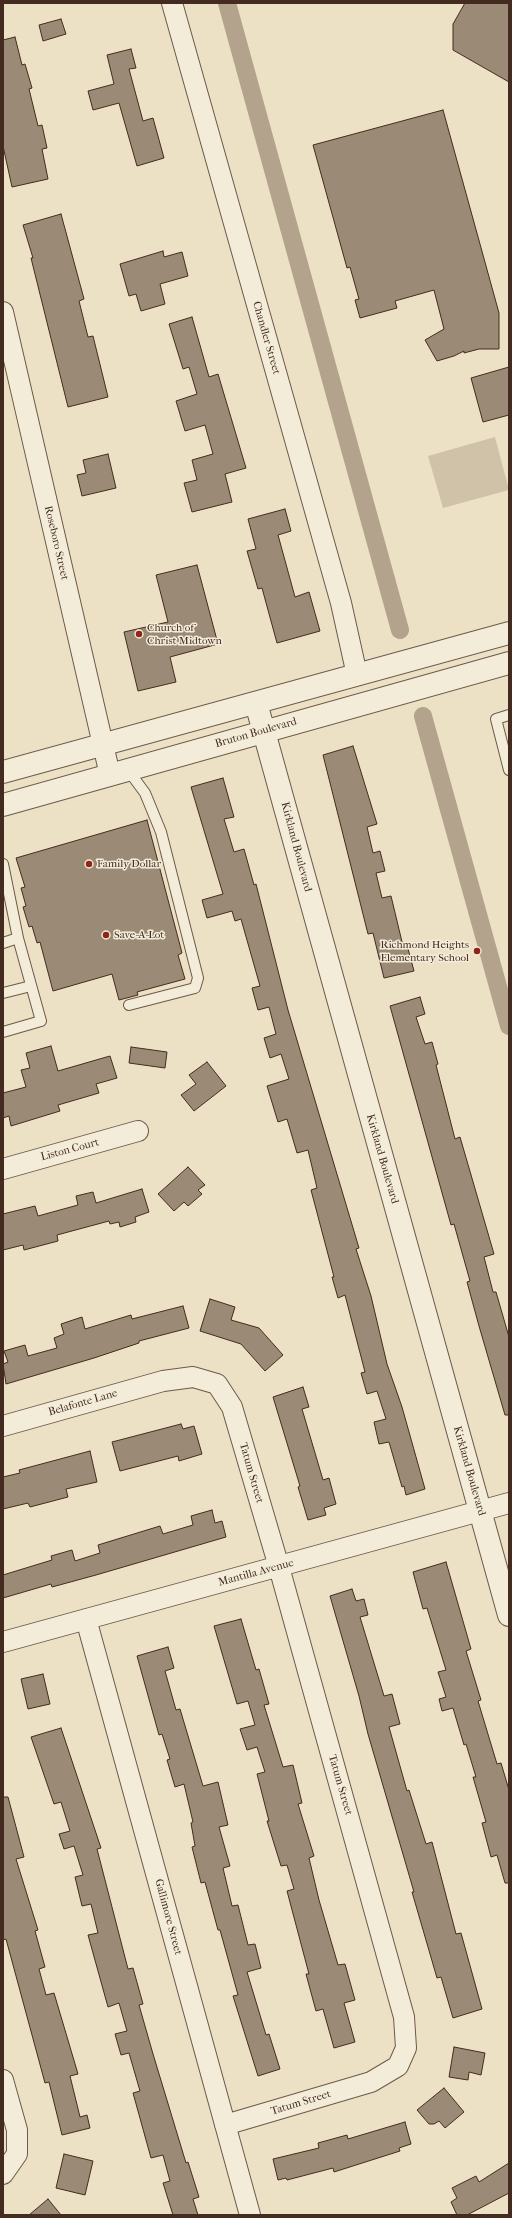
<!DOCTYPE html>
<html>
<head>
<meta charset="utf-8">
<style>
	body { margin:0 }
	#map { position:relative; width:512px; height:2218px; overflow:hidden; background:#ece1c5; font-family:"IM FELL French Canon",serif }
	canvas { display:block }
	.frame { position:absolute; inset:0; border:4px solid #442b20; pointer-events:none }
</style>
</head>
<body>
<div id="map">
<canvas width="512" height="2218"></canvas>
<div class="frame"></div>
</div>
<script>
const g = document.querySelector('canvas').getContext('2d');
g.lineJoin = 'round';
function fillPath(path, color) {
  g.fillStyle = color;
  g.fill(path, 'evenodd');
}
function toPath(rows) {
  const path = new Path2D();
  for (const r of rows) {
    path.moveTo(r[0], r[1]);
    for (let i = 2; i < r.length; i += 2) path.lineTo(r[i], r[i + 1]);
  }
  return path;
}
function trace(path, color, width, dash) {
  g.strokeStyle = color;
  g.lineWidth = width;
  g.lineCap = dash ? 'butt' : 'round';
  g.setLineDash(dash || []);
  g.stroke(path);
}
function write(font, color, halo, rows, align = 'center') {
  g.font = font + ' "IM FELL French Canon",serif';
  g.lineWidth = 3;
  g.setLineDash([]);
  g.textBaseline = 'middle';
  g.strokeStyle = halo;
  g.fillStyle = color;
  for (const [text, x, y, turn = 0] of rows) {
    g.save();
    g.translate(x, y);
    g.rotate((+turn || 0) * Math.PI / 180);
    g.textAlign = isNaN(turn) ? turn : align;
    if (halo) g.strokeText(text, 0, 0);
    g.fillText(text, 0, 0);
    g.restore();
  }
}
fillPath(toPath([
	[495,437,509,490,443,508,428,456]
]), '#cfc2a9');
trace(toPath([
	[227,3,400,630],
	[423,716,509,1026]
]), '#b3a38d', 18);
const building = toPath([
	[465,3,509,3,509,82,453,50,453,24,465,3],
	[61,19,66,34,43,41,39,25,61,19],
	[15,37,22,65,25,64,32,88,29,89,38,126,42,125,47,148,42,149,48,179,12,187,3,146,3,40,15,37],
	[131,49,136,68,129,69,143,121,153,118,164,158,137,166,119,103,93,110,88,91,114,84,107,55,131,49],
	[443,110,499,313,499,349,479,349,464,353,464,351,454,356,437,361,425,340,444,329,434,290,395,301,397,308,360,318,355,300,359,299,350,267,347,268,313,145,443,110],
	[61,214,84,299,79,301,88,337,93,336,108,397,68,407,31,258,33,258,23,225,61,214],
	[163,251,164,257,182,252,188,276,160,284,165,304,141,311,136,294,129,296,120,264,163,251],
	[192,317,209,377,218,374,246,468,225,474,232,502,192,512,184,483,197,480,192,460,213,454,205,425,185,431,176,401,197,394,189,367,183,369,169,324,192,317],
	[509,367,509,415,483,422,471,378,509,367],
	[108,454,116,488,82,496,77,475,86,473,83,460,108,454],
	[285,509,291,531,278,535,295,597,309,592,320,631,277,643,262,588,258,589,247,551,256,549,248,519,285,509],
	[197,565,218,644,170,657,176,682,138,691,124,632,168,622,156,575,197,565],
	[353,746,377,824,367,827,373,853,380,851,385,871,376,873,382,898,391,896,403,946,407,945,414,971,384,978,373,933,368,934,323,755,353,746],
	[223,778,234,817,224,819,234,852,244,849,254,885,256,884,288,1010,359,1248,356,1249,371,1296,387,1364,402,1407,425,1489,406,1495,404,1486,402,1487,389,1442,379,1444,374,1422,386,1419,377,1391,367,1394,361,1373,365,1372,345,1295,338,1298,332,1277,334,1277,311,1190,317,1188,308,1150,297,1153,287,1119,278,1122,267,1086,289,1079,281,1054,270,1058,264,1038,276,1034,269,1007,258,1010,252,988,260,986,241,919,235,921,232,911,207,918,202,900,223,894,191,787,223,778],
	[147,820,182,953,178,955,185,979,137,992,138,995,119,1000,112,974,53,991,40,942,37,943,32,926,29,927,23,907,26,906,21,888,25,887,16,858,147,820],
	[420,997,425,1014,416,1017,425,1044,432,1042,438,1064,436,1065,455,1139,460,1137,494,1254,484,1257,493,1292,496,1292,509,1337,509,1415,505,1415,479,1326,467,1282,470,1281,454,1224,451,1225,390,1006,420,997],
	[51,1046,58,1071,110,1056,117,1078,96,1084,99,1093,58,1105,60,1111,11,1126,9,1116,3,1118,3,1093,26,1087,21,1070,30,1068,26,1053,51,1046],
	[131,1047,167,1052,165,1068,129,1063,131,1047],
	[207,1062,226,1086,194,1111,181,1095,196,1084,189,1075,207,1062],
	[188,1167,205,1185,198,1190,202,1194,188,1206,184,1202,174,1211,158,1194,188,1167],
	[142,1189,149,1212,135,1217,136,1222,120,1227,119,1222,110,1224,109,1221,57,1235,58,1241,24,1250,23,1245,3,1250,3,1214,35,1206,38,1216,78,1205,76,1196,93,1192,96,1203,142,1189],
	[210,1299,235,1307,231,1320,259,1328,283,1355,265,1371,241,1344,200,1331,210,1299],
	[183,1306,189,1328,139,1341,139,1343,94,1358,6,1384,3,1364,8,1362,4,1351,25,1345,28,1356,57,1348,54,1338,64,1334,61,1324,82,1317,85,1329,131,1315,132,1319,183,1306],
	[303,1387,309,1407,302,1409,323,1480,329,1478,336,1504,324,1508,326,1515,308,1520,298,1487,300,1486,273,1397,303,1387],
	[181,1424,183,1429,194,1426,202,1454,179,1461,178,1456,120,1471,112,1442,181,1424],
	[90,1451,97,1482,66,1489,68,1497,30,1507,28,1503,3,1509,3,1477,20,1473,19,1470,90,1451],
	[212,1510,215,1523,222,1521,226,1537,96,1575,52,1587,51,1584,3,1598,3,1575,52,1560,51,1556,72,1550,75,1561,100,1553,98,1545,160,1526,163,1534,193,1525,191,1516,212,1510],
	[446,1562,471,1649,466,1651,481,1700,478,1701,497,1764,501,1763,509,1790,509,1883,505,1883,497,1855,491,1857,482,1823,486,1822,473,1777,476,1777,466,1744,464,1745,453,1708,442,1711,439,1699,446,1697,438,1672,446,1670,427,1608,423,1609,413,1572,446,1562],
	[352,1589,356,1601,364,1599,368,1615,360,1617,384,1696,392,1694,400,1724,389,1727,407,1791,409,1790,426,1844,432,1842,456,1934,461,1933,482,2009,453,2018,441,1977,437,1978,412,1892,414,1892,368,1734,359,1696,330,1596,352,1589],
	[241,1619,256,1670,259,1669,269,1704,264,1705,283,1767,293,1765,302,1803,298,1804,314,1856,309,1858,319,1900,338,1965,345,1964,355,2000,344,2003,355,2042,334,2048,323,2009,316,2011,306,1974,309,1974,287,1891,294,1889,287,1865,281,1866,267,1821,269,1821,257,1774,265,1772,257,1747,247,1750,240,1729,255,1725,248,1701,237,1704,214,1626,241,1619],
	[168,1647,174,1668,165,1671,176,1710,180,1709,203,1786,218,1782,228,1825,219,1827,230,1866,223,1868,232,1906,238,1905,248,1945,255,1944,261,1968,247,1972,266,2035,269,2034,280,2069,258,2076,233,1996,238,1995,220,1930,218,1930,205,1882,201,1883,192,1847,195,1846,191,1823,193,1822,184,1784,175,1787,167,1760,170,1759,162,1734,159,1735,137,1656,168,1647],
	[43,1674,50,1704,28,1709,21,1679,43,1674],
	[61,1728,101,1848,97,1849,128,1969,133,1968,143,2004,139,2005,153,2054,186,2163,188,2162,199,2197,193,2199,198,2215,173,2215,163,2183,170,2181,163,2155,151,2158,133,2093,140,2091,129,2053,121,2055,115,2034,127,2031,119,2003,108,2007,88,1935,98,1933,91,1904,82,1906,75,1877,83,1875,74,1846,64,1849,59,1834,70,1831,61,1802,54,1804,31,1737,61,1728],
	[3,1797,8,1797,24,1857,16,1859,38,1930,35,1931,45,1967,39,1969,46,1995,54,1993,78,2074,70,2076,80,2117,87,2115,90,2128,62,2135,49,2082,45,2083,6,1939,3,1940,3,1797],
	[454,2047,485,2053,481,2075,469,2072,468,2080,449,2077,454,2047],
	[444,2088,464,2112,445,2128,439,2121,434,2124,429,2124,417,2110,444,2088],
	[405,2122,411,2144,399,2148,400,2151,334,2172,333,2168,287,2180,286,2178,278,2180,273,2159,319,2148,318,2143,347,2135,348,2139,405,2122],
	[64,2154,93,2161,85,2195,56,2188,64,2154],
	[509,2163,509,2193,467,2215,457,2215,451,2202,457,2198,452,2188,476,2176,479,2182,509,2163],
	[48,2199,61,2215,29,2215,48,2199]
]);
fillPath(building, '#9b8a76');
trace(building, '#442b20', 1);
const service = toPath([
	[509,715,496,719,509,770],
	[128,770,145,793,161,832,198,978,195,988,129,1005],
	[3,864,18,938,3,943],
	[3,993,31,986],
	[3,1032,41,1021,18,938]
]);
const minor = toPath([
	[172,3,341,603,357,675],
	[3,312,110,775],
	[3,1169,138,1131],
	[3,1426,163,1381,193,1377,217,1384,232,1407,279,1567,404,2017,406,2048,398,2066,371,2082,225,2125],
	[86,1619,250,2215],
	[3,1642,509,1503],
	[3,2080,17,2130,17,2154,3,2174]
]);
const tertiary = toPath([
	[256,703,509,1615],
	[3,772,509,633],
	[3,805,509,663]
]);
trace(service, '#6e5849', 12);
trace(minor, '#6e5849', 22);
trace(tertiary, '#6e5849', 24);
trace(service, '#f3ecd9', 10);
trace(minor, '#f3ecd9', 20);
trace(tertiary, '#f3ecd9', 22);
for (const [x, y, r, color] of [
	[139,634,4,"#8f2418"],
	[89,864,4,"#8f2418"],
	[106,935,4,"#8f2418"],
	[477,951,4,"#8f2418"]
]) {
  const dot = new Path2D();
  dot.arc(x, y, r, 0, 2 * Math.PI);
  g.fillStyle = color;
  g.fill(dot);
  trace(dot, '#f3ecd9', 1.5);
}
write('11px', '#442b20', '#f3ecd9', [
	["Chandler Street",266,338,74],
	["Roseboro Street",56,543,77],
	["Bruton Boulevard",256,733,-16],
	["Kirkland Boulevard",296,847,75],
	["Liston Court",70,1150,-15],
	["Kirkland Boulevard",382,1159,74],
	["Belafonte Lane",83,1403,-16],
	["Kirkland Boulevard",469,1471,74],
	["Tatum Street",251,1473,74],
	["Mantilla Avenue",256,1573,-15],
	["Tatum Street",340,1785,74],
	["Gallimore Street",168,1917,75],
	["Tatum Street",301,2103,-17]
]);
write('11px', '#442b20', '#f3ecd9', [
	["Church of",147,628],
	["Christ Midtown",147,641],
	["Family Dollar",97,864],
	["Save-A-Lot",114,935],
	["Richmond Heights",469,945,"right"],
	["Elementary School",469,958,"right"]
], 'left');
</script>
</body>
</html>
